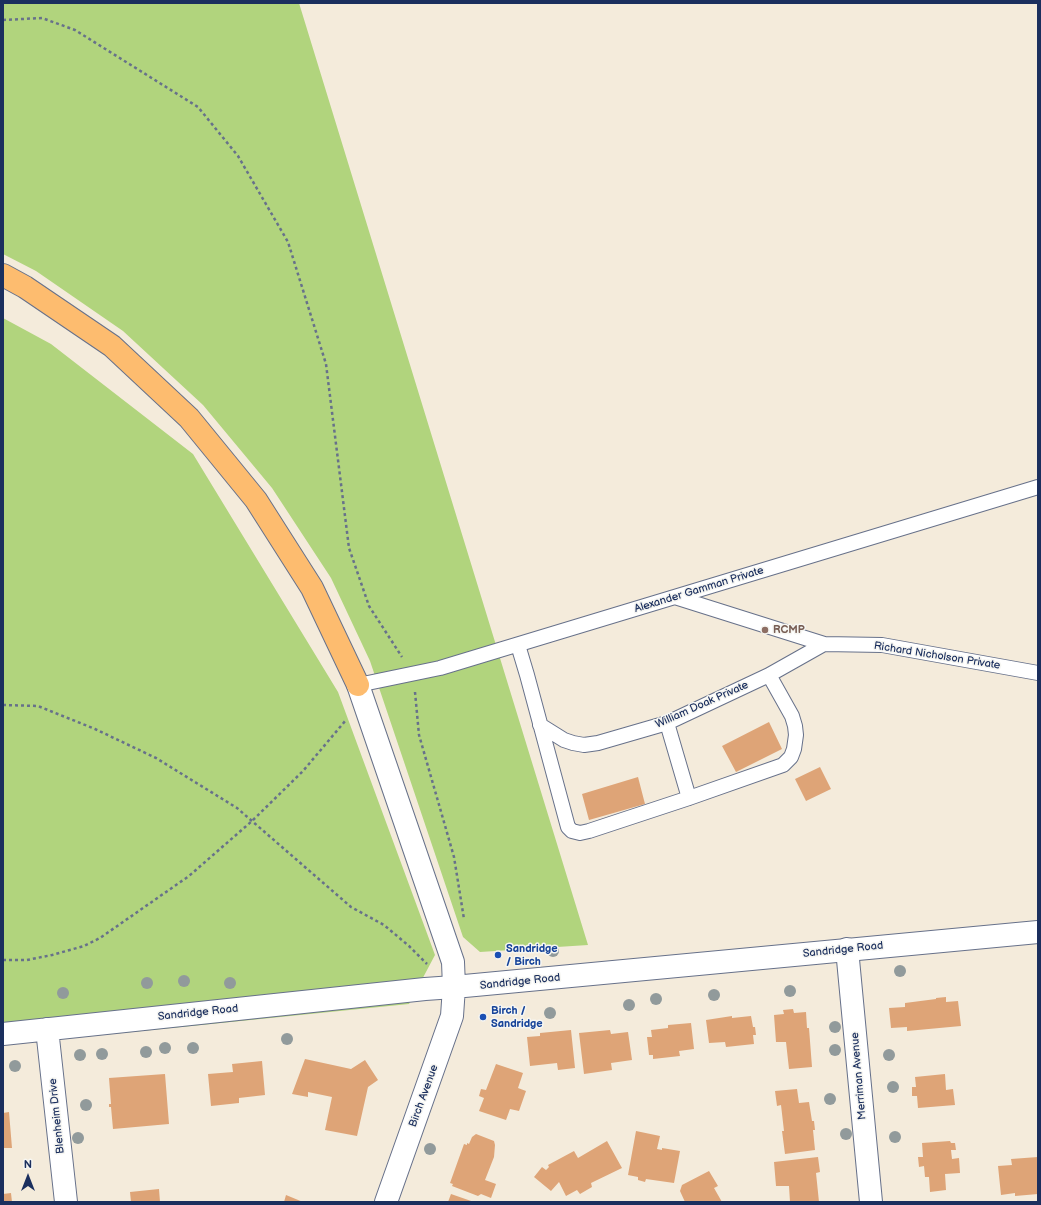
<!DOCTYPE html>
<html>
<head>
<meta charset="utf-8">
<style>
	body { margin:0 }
	#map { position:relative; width:1041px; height:1205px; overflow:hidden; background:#f4ebdb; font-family:"Balsamiq Sans",sans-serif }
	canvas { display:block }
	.frame { position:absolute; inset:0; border:4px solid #1b2f5e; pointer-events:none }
	.north { position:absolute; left:8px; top:1157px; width:40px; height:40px; -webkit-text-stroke:3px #f6f6f2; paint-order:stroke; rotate:0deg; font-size:11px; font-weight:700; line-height:16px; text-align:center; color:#1b2f5e }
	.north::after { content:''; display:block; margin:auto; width:14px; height:18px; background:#1b2f5e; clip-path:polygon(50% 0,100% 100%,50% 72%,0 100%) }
</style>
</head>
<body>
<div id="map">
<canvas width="1041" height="1205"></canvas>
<div class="frame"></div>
<div class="north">N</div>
</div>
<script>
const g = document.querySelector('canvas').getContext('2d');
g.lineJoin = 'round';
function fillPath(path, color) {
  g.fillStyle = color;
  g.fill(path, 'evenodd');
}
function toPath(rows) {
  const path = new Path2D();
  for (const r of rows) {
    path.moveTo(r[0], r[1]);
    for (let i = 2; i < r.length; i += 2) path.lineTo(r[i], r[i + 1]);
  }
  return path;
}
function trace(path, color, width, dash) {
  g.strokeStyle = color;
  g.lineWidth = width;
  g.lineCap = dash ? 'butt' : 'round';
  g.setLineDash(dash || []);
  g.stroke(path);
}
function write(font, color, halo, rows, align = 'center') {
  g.font = font + ' "Balsamiq Sans",sans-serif';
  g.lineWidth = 3;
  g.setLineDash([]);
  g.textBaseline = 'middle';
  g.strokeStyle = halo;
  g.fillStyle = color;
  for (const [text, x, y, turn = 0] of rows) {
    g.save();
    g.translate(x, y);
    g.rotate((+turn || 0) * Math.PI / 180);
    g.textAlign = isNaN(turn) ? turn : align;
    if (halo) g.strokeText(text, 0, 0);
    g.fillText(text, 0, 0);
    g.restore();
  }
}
fillPath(toPath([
	[3,3,299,3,588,945,480,952,463,937,370,661,331,578,272,488,203,405,123,331,36,271,3,254],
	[3,318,51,344,193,454,338,692,435,955,409,1004,3,1045]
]), '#b1d47d');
fillPath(toPath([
	[769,722,782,749,736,772,722,746],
	[820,767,831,789,806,801,795,779],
	[638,777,645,804,589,820,582,794],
	[946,997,946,1002,958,1001,961,1026,907,1031,907,1027,891,1028,889,1008,905,1007,905,1003,936,999,936,998],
	[793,1009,794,1013,806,1012,807,1028,809,1028,812,1067,789,1069,786,1042,776,1042,774,1015,784,1014,783,1010],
	[732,1016,732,1018,751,1016,753,1027,755,1027,756,1035,753,1035,754,1044,726,1047,725,1042,709,1043,706,1020],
	[691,1023,694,1049,679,1051,680,1056,653,1059,653,1055,649,1055,647,1037,652,1037,651,1030,668,1028,668,1025],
	[571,1030,575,1068,558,1070,557,1063,530,1066,527,1037,540,1036,540,1033],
	[610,1030,611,1034,628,1032,632,1060,611,1063,612,1070,584,1074,579,1033],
	[305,1059,351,1069,365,1060,378,1080,368,1087,357,1136,325,1130,332,1097,308,1092,308,1097,292,1094],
	[262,1061,265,1095,239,1098,239,1103,211,1106,208,1074,233,1072,232,1064],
	[496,1064,523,1073,518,1088,526,1091,519,1111,510,1109,506,1120,479,1111,484,1098,479,1096,481,1089,486,1090],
	[165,1074,169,1124,113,1129,111,1107,109,1107,109,1104,111,1104,109,1078],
	[945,1074,946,1090,953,1089,955,1105,918,1108,917,1096,912,1096,912,1087,916,1087,915,1077],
	[797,1089,799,1103,809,1102,812,1121,814,1121,815,1130,813,1130,815,1150,785,1154,782,1131,784,1131,781,1105,777,1106,775,1091],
	[9,1112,12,1148,3,1148,3,1113],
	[636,1131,660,1136,657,1149,662,1150,662,1148,680,1151,674,1183,646,1179,645,1182,638,1180,638,1177,628,1175],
	[476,1134,494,1141,495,1145,494,1157,485,1180,496,1184,491,1198,481,1194,478,1196,452,1186,453,1184,450,1183,464,1144,467,1145,467,1143,469,1144,472,1137],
	[607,1141,622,1168,591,1183,592,1187,580,1194,577,1190,566,1196,559,1182,551,1191,534,1177,542,1167,546,1170,549,1167,548,1165,574,1151,578,1158],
	[950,1141,951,1143,955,1143,956,1150,951,1150,952,1159,959,1158,960,1173,945,1174,946,1190,930,1192,929,1177,925,1177,924,1166,919,1167,918,1157,923,1157,922,1143],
	[818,1157,820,1172,816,1173,819,1202,790,1202,789,1186,776,1186,774,1162],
	[1038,1157,1038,1194,1015,1196,1015,1193,1001,1195,998,1166,1012,1165,1011,1159],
	[709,1171,718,1186,714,1188,722,1202,685,1202,680,1191,682,1185],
	[159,1189,160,1202,131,1202,130,1192],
	[11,1193,12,1202,3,1202,3,1194],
	[451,1194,474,1202,448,1202],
	[286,1195,303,1202,284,1202]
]), '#dea477');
const service = toPath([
	[675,597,824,644,882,645,1038,673],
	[518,645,527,675,568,827,572,831,580,833,589,831,689,798,783,765,791,757,794,749,796,735,795,726,792,716,769,675],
	[358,685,440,668,1038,487],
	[667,723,689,798],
	[540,725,564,740,573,743,584,745,598,743,667,723,769,675,824,644]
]);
const minor = toPath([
	[847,949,871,1202],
	[47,1029,66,1202],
	[3,1034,425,989,454,987]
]);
const tertiary = toPath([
	[358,685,453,962,454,987,452,1016,386,1202],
	[454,987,1038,932]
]);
const primary = toPath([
	[3,275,25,287,112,346,189,418,256,500,312,588,358,685]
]);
trace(service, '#67718a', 16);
trace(minor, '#67718a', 24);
trace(tertiary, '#67718a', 24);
trace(primary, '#67718a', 24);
trace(toPath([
	[3,20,42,18,75,30,198,107,238,156,288,242,326,364,349,548,369,606,402,657],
	[415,692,419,735,454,857,464,919],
	[3,705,38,706,95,729,156,758,237,808,351,907,384,925,409,946,427,964],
	[3,960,27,960,52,955,84,946,100,938,189,876,252,821,303,771,346,720]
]), '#67718a', 2.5, [3, 3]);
trace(service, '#fff', 14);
trace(minor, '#fff', 22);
trace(tertiary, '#fff', 22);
trace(primary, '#fdbc6f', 22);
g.fillStyle = '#919a9b';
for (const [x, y] of [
	[553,951],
	[900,971],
	[184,981],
	[147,983],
	[230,983],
	[790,991],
	[63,993],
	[714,995],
	[656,999],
	[629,1005],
	[550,1013],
	[835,1027],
	[287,1039],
	[165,1048],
	[193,1048],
	[835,1050],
	[146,1052],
	[102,1054],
	[80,1055],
	[889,1055],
	[15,1066],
	[893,1087],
	[830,1099],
	[86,1105],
	[846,1134],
	[895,1137],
	[78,1138],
	[430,1149]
]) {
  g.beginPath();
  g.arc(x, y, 6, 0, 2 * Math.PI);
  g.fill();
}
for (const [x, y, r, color] of [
	[765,630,4,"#8d6e63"],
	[498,955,4,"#1a4fb4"],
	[483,1017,4,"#1a4fb4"]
]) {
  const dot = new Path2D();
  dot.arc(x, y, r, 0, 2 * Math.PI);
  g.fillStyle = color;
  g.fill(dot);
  trace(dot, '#f6f6f2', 1.5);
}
write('11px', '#1b2f5e', '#f6f6f2', [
	["Alexander Gamman Private",699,590,-17],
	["Richard Nicholson Private",937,656,9],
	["William Doak Private",702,705,-24],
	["Sandridge Road",843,950,-6],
	["Sandridge Road",520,982,-6],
	["Sandridge Road",198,1013,-6],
	["Merriman Avenue",859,1076,-95],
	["Birch Avenue",424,1096,-70],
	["Blenheim Drive",57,1116,-96]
]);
write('bold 11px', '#785e54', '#f6f6f2', [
	["RCMP",773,630]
], 'left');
write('bold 11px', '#164399', '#f6f6f2', [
	["Sandridge",506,949],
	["/ Birch",506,962],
	["Birch /",491,1011],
	["Sandridge",491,1024]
], 'left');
</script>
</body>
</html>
